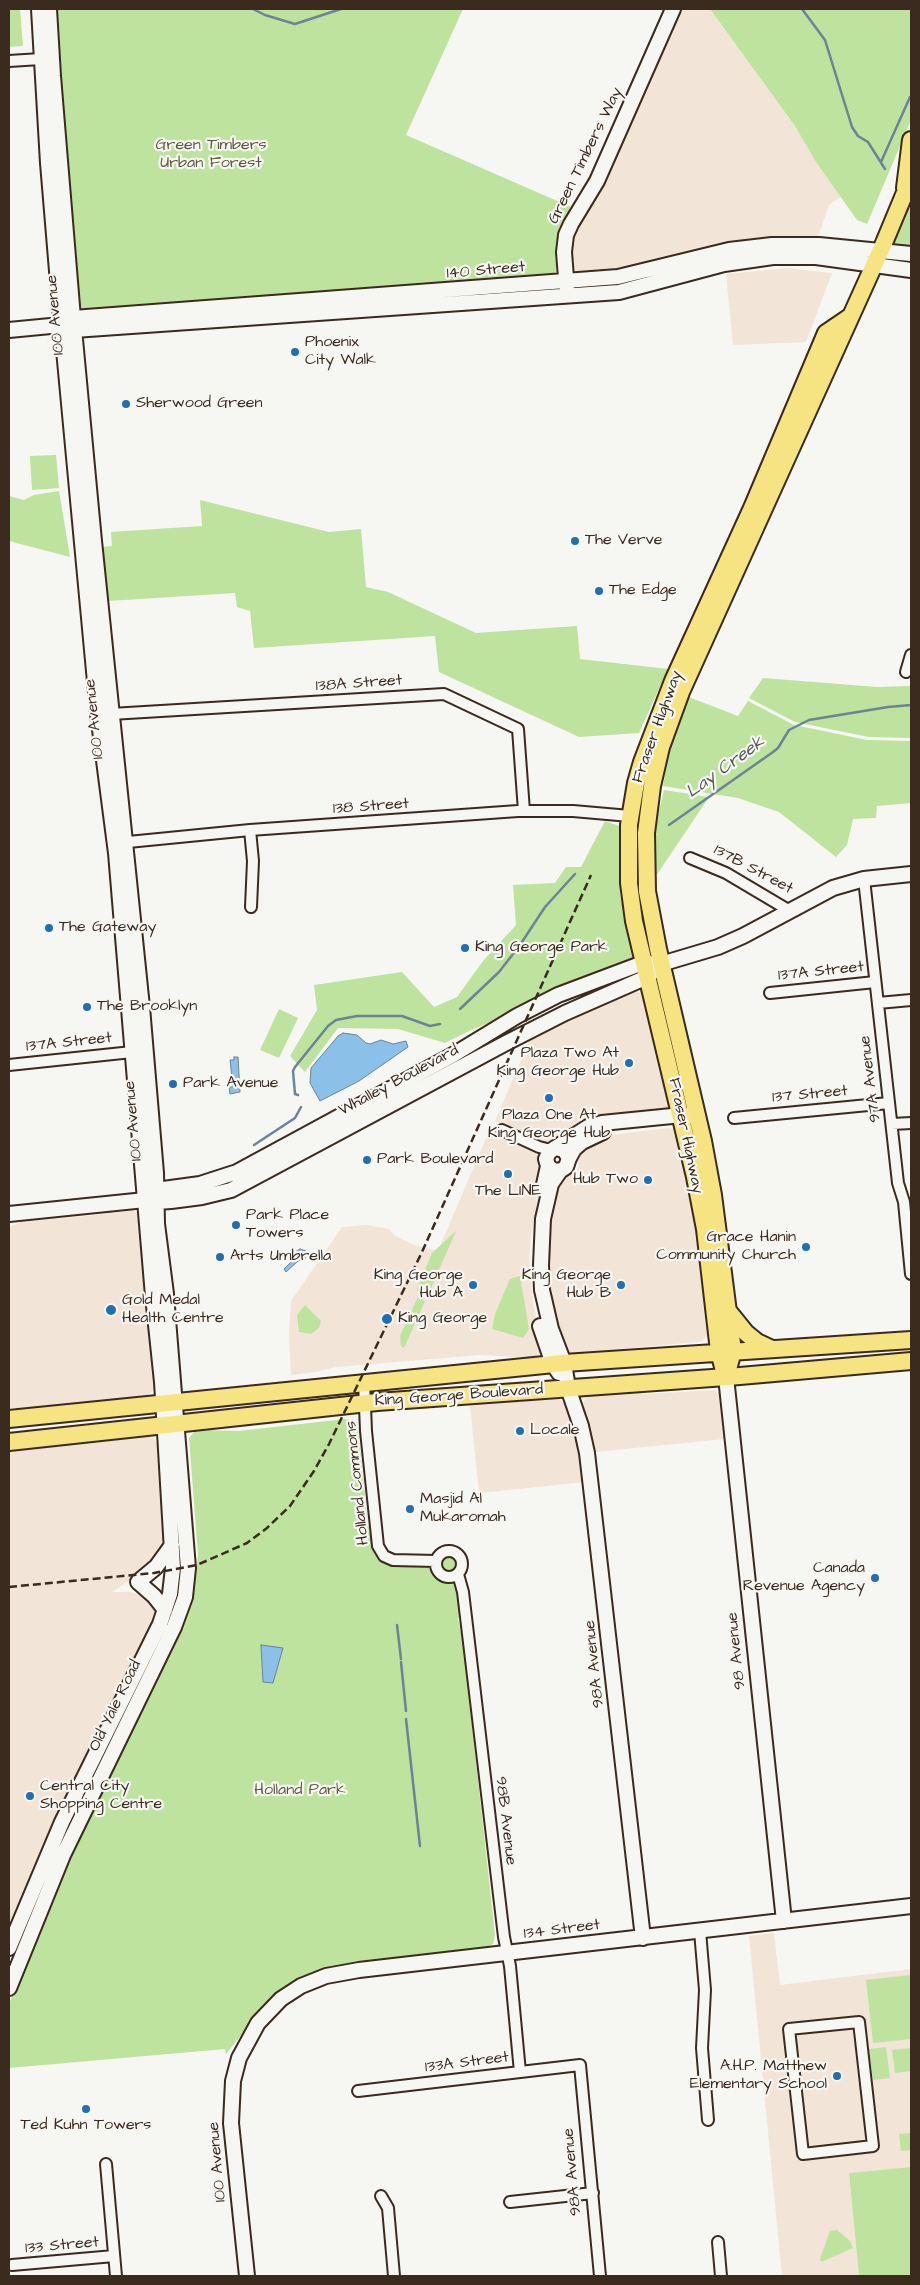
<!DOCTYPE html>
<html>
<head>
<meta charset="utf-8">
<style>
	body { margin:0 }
	#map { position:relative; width:920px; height:2285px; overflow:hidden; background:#f6f6f2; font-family:"Architects Daughter",sans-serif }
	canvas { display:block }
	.frame { position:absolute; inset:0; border:10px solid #3b2a1e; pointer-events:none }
</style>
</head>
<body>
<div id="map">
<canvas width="920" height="2285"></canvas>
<div class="frame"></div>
</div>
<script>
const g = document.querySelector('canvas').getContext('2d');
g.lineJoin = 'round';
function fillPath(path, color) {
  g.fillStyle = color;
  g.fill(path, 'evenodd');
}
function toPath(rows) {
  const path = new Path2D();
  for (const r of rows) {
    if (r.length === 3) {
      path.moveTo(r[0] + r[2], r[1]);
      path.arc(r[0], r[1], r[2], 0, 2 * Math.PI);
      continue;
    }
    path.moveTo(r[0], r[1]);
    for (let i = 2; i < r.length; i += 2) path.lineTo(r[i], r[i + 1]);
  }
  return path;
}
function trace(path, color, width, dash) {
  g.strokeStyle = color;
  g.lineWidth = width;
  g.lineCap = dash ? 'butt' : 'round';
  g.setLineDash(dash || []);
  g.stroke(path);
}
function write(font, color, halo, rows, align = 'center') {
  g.font = font + ' "Architects Daughter",sans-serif';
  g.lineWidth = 4.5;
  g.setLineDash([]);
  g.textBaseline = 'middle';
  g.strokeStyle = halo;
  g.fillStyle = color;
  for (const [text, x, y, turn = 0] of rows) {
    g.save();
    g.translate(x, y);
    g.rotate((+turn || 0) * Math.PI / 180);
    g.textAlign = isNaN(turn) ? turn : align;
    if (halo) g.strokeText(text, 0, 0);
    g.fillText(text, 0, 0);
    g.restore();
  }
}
fillPath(toPath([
	[681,9,710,9,795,126,841,197,829,205,817,240,629,269,578,275,572,268,569,252,573,232,607,176],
	[787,268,832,273,806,342,733,345,726,274],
	[633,990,644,994,648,1003,651,1028,672,1110,607,1121,556,1144,547,1144,495,1121,530,1039,589,1008],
	[668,1128,677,1130,695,1198,709,1331,708,1335,702,1341,695,1342,571,1354,562,1351,543,1262,555,1187,567,1173,576,1173,579,1164,575,1160,575,1154,602,1136],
	[490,1129,533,1149,541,1160,543,1183,532,1228,529,1257,533,1302,543,1350,542,1353,531,1358,481,1355,336,1367,315,1372,291,1375,289,1335,291,1301,342,1227,367,1225,389,1229,395,1236,414,1245,438,1251],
	[126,1208,131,1209,139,1214,142,1223,155,1382,154,1389,148,1395,140,1397,30,1408,9,1408,9,1227,21,1222,98,1215],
	[715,1390,719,1394,724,1439,595,1452,583,1407,584,1400,590,1395,629,1392,648,1394],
	[557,1397,565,1404,578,1438,585,1482,479,1493,470,1406],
	[146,1436,153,1438,158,1445,166,1530,165,1543,157,1562,112,1592,129,1592,150,1598,158,1612,9,1937,9,1449],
	[774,1933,780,1985,911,1969,911,2167,849,2173,859,2276,782,2276,749,1936]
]), '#f2e4d7');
fillPath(toPath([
	[9,9,20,9,23,46,9,47],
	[54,9,463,9,406,135,571,207,563,221,558,236,556,272,551,277,84,310,77,303],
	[710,9,911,9,911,120,867,224,857,220,816,162,795,126],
	[911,188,911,250,897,247,893,241],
	[56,455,59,488,32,490,30,456],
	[59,491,70,557,9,541,9,496,24,500,34,495],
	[200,500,329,532,361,529,366,587,388,592,476,633,577,626,580,659,668,669,639,733,579,737,439,672,435,636,254,648,250,611,237,607,235,593,108,601,103,547,112,546,111,532,202,526],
	[763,678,877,687,911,686,911,738,869,737,795,722,749,698],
	[686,696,738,716,748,701,794,725,867,740,911,741,911,803,877,806,876,818,853,819,847,845,836,857,779,812,738,798,663,786,673,731],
	[664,790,709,797,656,876,656,823],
	[605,821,619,826,620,894,634,961,469,1031,445,1043,398,1029,338,1028,305,1072,290,1056,317,1010,314,985,402,972,434,1007,457,997,483,961,516,925,513,885,555,883,566,867,581,867],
	[279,1009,298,1018,279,1058,260,1050],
	[456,1231,428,1295,417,1290,432,1253],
	[520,1276,529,1329,523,1338,492,1329,495,1314,510,1279],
	[418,1297,425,1301,404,1348,401,1346,400,1336],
	[305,1305,321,1321,319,1328,311,1334,299,1332,297,1315],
	[345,1419,353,1421,358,1429,368,1524,376,1553,382,1561,392,1565,430,1567,440,1577,453,1583,456,1589,460,1618,458,1618,463,1643,495,1935,493,1944,486,1948,344,1964,313,1973,289,1985,266,2004,226,2054,225,2049,9,2068,9,2004,73,1849,171,1648,191,1601,196,1577,198,1554,189,1438,195,1431,199,1430,239,1431],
	[449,1564,7],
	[911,1975,911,2039,873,2043,866,1980],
	[886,2047,890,2078,873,2080,869,2049],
	[911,2048,911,2071,895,2073,892,2050],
	[911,2133,911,2150,901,2151,899,2134],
	[911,2167,911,2276,859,2276,849,2173],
	[837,2230,850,2241,853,2248,821,2262,820,2259,830,2231]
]), '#bde39f');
const water = toPath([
	[343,1033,357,1035,366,1043,370,1044,381,1040,393,1044,406,1041,408,1047,359,1081,320,1101,310,1083,311,1068,338,1036,343,1033],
	[234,1057,238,1057,240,1092,230,1094,229,1087,233,1087,230,1060,234,1060,234,1057],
	[300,1249,306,1251,305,1259,298,1261,286,1272,284,1269,295,1258,295,1252,300,1249],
	[261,1645,283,1648,273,1683,263,1682,261,1645]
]);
fillPath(water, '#8bc0e8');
trace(water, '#6b8497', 1);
trace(toPath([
	[253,9,265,15,295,24,341,9],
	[802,9,825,40,852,127,858,136,868,142,885,169],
	[881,162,910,97],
	[669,825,773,752,778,748,789,730,809,720,888,707,911,705],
	[460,1009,499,972,520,945,545,907,575,874],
	[298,1095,295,1094,293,1071,295,1067,328,1026,336,1020,357,1016,402,1016,430,1026,440,1024],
	[254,1145,295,1118,301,1107],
	[397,1625,401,1659],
	[401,1662,406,1711],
	[406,1719,420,1846]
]), '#6b8497', 2.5);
const street = toPath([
	[9,61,41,59],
	[906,672,911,655],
	[111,714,444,694,518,729,524,811],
	[250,830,253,861,251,907],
	[118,843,250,830,518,811,573,811,630,816],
	[690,858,726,873,790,911],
	[864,879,898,1183,904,1202,911,1274],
	[770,993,875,982],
	[878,1003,911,1000],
	[9,1065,132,1052],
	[734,1118,889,1103],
	[892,1124,911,1123],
	[502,1130,539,1147,551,1150],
	[364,1382,366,1431,378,1546,384,1556,393,1560,436,1561],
	[449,1564,13],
	[458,1574,463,1592,504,1937,510,1966,520,2072],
	[700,1931,705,1990,702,2048,708,2120],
	[859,2022,873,2146,803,2154,789,2029,859,2022],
	[358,2091,580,2065,600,2276],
	[106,2164,116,2276],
	[381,2196,388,2208,394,2276],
	[510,2202,593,2193],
	[718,2242,721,2276],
	[12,2265,114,2256]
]);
const secondary = toPath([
	[567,291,564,252,566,235,571,224,597,181,673,9],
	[66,322,73,318,618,277,729,250,772,245,819,245,911,254],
	[9,330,61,325,74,330,619,292,724,264,773,257,816,257,911,270],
	[555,1148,564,1150,569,1158,566,1167,560,1171,553,1170,548,1166,546,1159,549,1152,588,1127,602,1123,682,1115,690,1116],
	[569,1158,574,1149,582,1142,603,1132],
	[560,1171,551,1184,543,1219,541,1265,542,1290,551,1329,564,1363,568,1388,581,1426,587,1453,643,1938],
	[543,1189,548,1166],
	[149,1196,156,1190,200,1184,237,1172,453,1055,517,1016,558,995,643,963,661,964,718,947,743,936,833,888,864,879,911,874],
	[9,1214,145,1200,157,1202,171,1201,202,1197,231,1190,506,1043,565,1013,647,977,654,971],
	[540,1326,553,1364,559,1373],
	[726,1377,784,1921],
	[165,1610,154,1596,138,1582,156,1567,172,1545],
	[9,1948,62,1822,160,1624,170,1594,173,1568,162,1382,153,1296,116,853,98,714,60,307,48,163,39,9],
	[9,1988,63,1855,174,1627,185,1597,188,1568,166,1294,157,1224,156,1173,142,1007,94,541,73,318,53,76,49,9],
	[247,2276,231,2123,233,2081,239,2058,258,2023,281,1999,301,1986,326,1976,359,1970,911,1906]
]);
const primary = toPath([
	[905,188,911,140],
	[729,1312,746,1333,757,1342,772,1349],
	[725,1375,719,1351,705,1229,695,1177,634,921,629,883,629,825,636,783,642,762,673,681,752,508,826,333,851,316],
	[726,1377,733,1351,713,1195,703,1141,658,949,647,891,646,833,652,786,661,747,681,692,884,243,911,178],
	[9,1419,564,1363,911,1340],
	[9,1442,377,1402,740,1376,911,1361]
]);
trace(street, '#3b2a1e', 14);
trace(secondary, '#3b2a1e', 18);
trace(primary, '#3b2a1e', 20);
trace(street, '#f6f6f2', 10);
trace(secondary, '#f6f6f2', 14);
trace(primary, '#f6e381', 16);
trace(toPath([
	[9,1587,154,1573,197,1565,247,1543,267,1528,290,1506,314,1471,329,1444,422,1252,591,875]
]), '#3b2a1e', 2.5, [8, 4]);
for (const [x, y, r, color] of [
	[295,352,5,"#1f6fb2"],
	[126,404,5,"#1f6fb2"],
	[575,541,5,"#1f6fb2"],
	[599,591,5,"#1f6fb2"],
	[49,928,5,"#1f6fb2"],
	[465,948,5,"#1f6fb2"],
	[87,1007,5,"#1f6fb2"],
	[629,1063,5,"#1f6fb2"],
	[173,1084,5,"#1f6fb2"],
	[549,1098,5,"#1f6fb2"],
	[367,1160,5,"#1f6fb2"],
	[508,1174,5,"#1f6fb2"],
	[648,1180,5,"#1f6fb2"],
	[236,1225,5,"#1f6fb2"],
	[806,1247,5,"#1f6fb2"],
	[220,1257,5,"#1f6fb2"],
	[473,1285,5,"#1f6fb2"],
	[621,1285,5,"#1f6fb2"],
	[111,1310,6,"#1f6fb2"],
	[387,1319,6,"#1f6fb2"],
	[520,1431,5,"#1f6fb2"],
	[410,1509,5,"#1f6fb2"],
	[875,1578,5,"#1f6fb2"],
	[30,1796,5,"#1f6fb2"],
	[837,2076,5,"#1f6fb2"],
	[86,2109,5,"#1f6fb2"]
]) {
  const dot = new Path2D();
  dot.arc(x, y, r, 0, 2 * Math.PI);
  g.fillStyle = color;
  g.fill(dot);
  trace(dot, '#f6f6f2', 2);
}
write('16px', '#5c583e', '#f6f6f2', [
	["Green Timbers",211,146],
	["Urban Forest",211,164],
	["Holland Park",300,1791]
]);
write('16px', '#3b2a1e', '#f6f6f2', [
	["Green Timbers Way",586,156,-64],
	["140 Street",486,271,-5],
	["100 Avenue",56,315,-95],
	["138A Street",359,684,-4],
	["100 Avenue",95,719,-96],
	["Fraser Highway",658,727,-70],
	["138 Street",371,807,-4],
	["137B Street",753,870,28],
	["137A Street",821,972,-6],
	["137A Street",69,1043,-6],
	["97A Avenue",871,1079,-97],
	["Whalley Boulevard",399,1081,-28],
	["137 Street",810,1095,-5],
	["100 Avenue",134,1121,-95],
	["Fraser Highway",685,1136,78],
	["King George Boulevard",459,1396,-4],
	["Holland Commons",358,1483,-96],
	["98 Avenue",737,1651,-96],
	["98A Avenue",595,1664,-96],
	["Old Yale Road",116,1706,-64],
	["98B Avenue",505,1821,83],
	["134 Street",562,1930,-7],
	["133A Street",467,2063,-7],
	["100 Avenue",218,2162,-95],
	["98A Avenue",573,2172,-95],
	["133 Street",62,2246,-5]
]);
write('16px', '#3b2a1e', '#f6f6f2', [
	["Phoenix",305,343],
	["City Walk",305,361],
	["Sherwood Green",136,404],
	["The Verve",585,541],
	["The Edge",609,591],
	["The Gateway",59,928],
	["King George Park",475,948],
	["The Brooklyn",97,1007],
	["Plaza Two At",619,1054,"right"],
	["King George Hub",619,1072,"right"],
	["Park Avenue",183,1084],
	["Plaza One At",549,1116,"center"],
	["King George Hub",549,1134,"center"],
	["Park Boulevard",377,1160],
	["Hub Two",638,1180,"right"],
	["The LINE",508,1192,"center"],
	["Park Place",246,1216],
	["Towers",246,1234],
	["Grace Hanin",796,1238,"right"],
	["Community Church",796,1256,"right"],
	["Arts Umbrella",230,1257],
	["King George",463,1276,"right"],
	["Hub A",463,1294,"right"],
	["King George",611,1276,"right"],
	["Hub B",611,1294,"right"],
	["Gold Medal",122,1301],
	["Health Centre",122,1319],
	["King George",398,1319],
	["Locale",530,1431],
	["Masjid Al",420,1500],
	["Mukaromah",420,1518],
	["Canada",865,1569,"right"],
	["Revenue Agency",865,1587,"right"],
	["Central City",40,1787],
	["Shopping Centre",40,1805],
	["A.H.P. Matthew",827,2067,"right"],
	["Elementary School",827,2085,"right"],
	["Ted Kuhn Towers",86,2126,"center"]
], 'left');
write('italic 18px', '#53575b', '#f6f6f2', [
	["Lay Creek",726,768,-36]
]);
</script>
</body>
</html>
